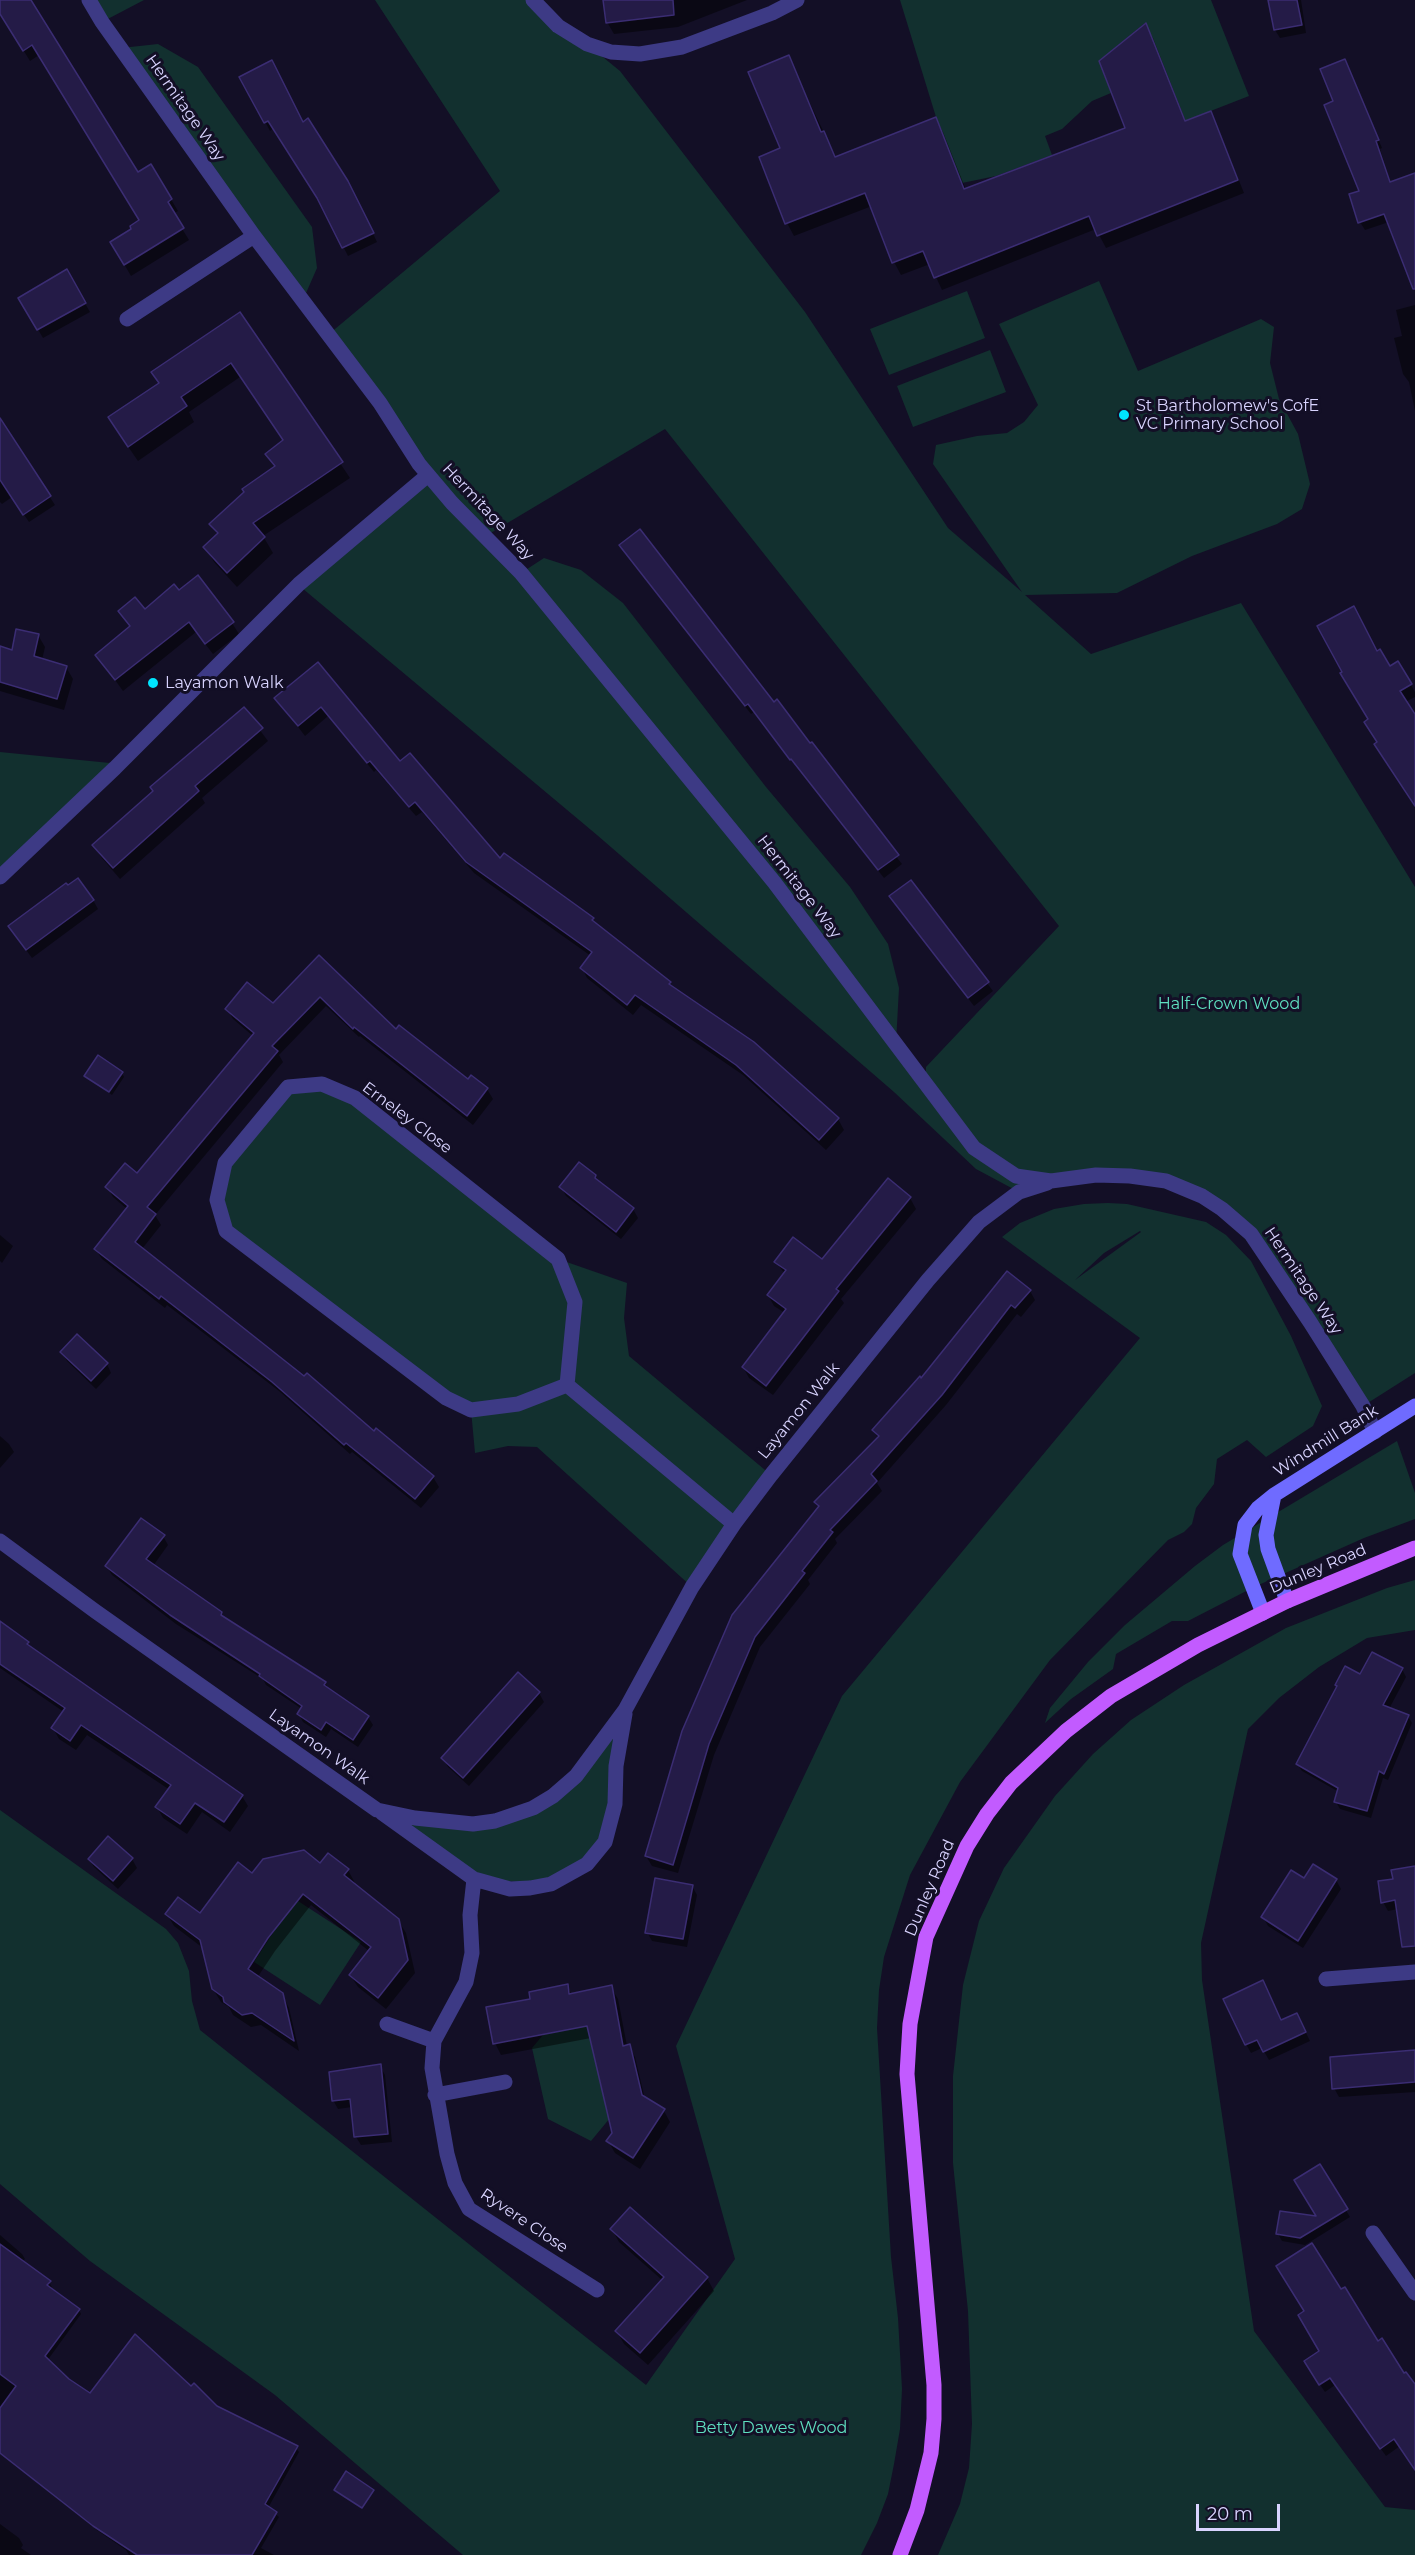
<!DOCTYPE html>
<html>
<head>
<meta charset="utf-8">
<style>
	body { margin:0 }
	#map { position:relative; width:1415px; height:2555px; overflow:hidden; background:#130f26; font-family:Montserrat,sans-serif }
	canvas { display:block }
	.scale { position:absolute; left:1196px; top:2504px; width:84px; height:27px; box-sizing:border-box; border:3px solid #d9d4ff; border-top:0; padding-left:8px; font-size:18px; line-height:21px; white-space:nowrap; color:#d9d4ff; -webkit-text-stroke:4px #130f26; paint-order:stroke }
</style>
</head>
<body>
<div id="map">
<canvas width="1415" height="2555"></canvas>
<div class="scale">20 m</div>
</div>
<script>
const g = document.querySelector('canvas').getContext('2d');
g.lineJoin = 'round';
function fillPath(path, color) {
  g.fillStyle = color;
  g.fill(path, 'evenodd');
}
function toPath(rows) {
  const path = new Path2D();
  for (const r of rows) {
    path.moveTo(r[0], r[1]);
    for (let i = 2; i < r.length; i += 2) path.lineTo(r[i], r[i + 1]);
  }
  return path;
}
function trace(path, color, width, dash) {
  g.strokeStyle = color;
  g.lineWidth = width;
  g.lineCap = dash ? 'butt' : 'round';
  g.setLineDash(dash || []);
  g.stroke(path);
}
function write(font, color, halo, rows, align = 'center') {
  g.font = font + ' Montserrat,sans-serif';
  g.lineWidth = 6;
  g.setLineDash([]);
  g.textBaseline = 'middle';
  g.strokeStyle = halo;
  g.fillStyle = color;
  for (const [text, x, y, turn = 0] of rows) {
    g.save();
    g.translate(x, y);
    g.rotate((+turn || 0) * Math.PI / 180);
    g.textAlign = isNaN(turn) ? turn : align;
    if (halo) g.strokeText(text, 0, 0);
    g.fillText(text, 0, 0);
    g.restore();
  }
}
fillPath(toPath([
	[89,0,144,0,102,22],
	[375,0,533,0,620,71,805,312,948,528,1022,592,933,464,936,445,977,436,1007,433,1024,422,1038,405,999,324,1099,281,1138,371,1261,319,1274,327,1270,363,1279,399,1298,434,1310,484,1302,509,1277,524,1192,556,1117,593,1025,595,1091,654,1241,603,1415,887,1415,1373,1363,1406,1310,1322,1222,1209,1130,1176,1019,1192,976,1169,894,1092,597,835,302,588,428,475,329,334,500,191],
	[665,429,1059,926,926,1067,926,1083,896,1043,899,988,888,944,850,887,766,787,623,603,581,570,544,558,521,573,489,534],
	[900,0,1211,0,1249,96,1185,121,1145,23,1099,61,1111,93,1092,101,1062,129,1045,136,1052,155,996,176,962,183,936,117],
	[158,44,198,67,312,227,317,268,303,300,121,48],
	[967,291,985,338,889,375,870,329],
	[990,350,1006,392,913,427,897,386],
	[0,752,110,763,0,877],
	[322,1084,355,1098,558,1259,627,1283,624,1318,629,1356,771,1475,692,1587,537,1447,508,1446,475,1453,471,1410,226,1231,217,1200,225,1163,288,1087],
	[1108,1203,1127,1204,1206,1222,1226,1235,1251,1261,1291,1336,1322,1406,1313,1426,1266,1457,1247,1440,1217,1459,1214,1484,1196,1508,1192,1524,1184,1532,1168,1540,1050,1660,960,1782,910,1875,884,1957,879,1990,877,2028,891,2257,898,2318,902,2389,900,2429,894,2464,888,2494,877,2523,861,2555,463,2555,275,2395,90,2261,0,2184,0,1810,166,1929,178,1943,189,1971,192,2001,200,2030,646,2385,735,2259,676,2046,842,1696,1140,1338,1002,1237,1020,1223,1054,1209,1084,1204],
	[1140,1231,1141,1232,1075,1280,1104,1253],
	[1397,1441,1415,1493,1415,1519,1364,1538,1254,1587,1188,1621,1172,1621,1116,1654,1113,1669,1071,1699,1045,1723,1050,1708,1088,1662,1125,1625,1195,1566,1223,1545],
	[1415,1580,1415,1630,1367,1638,1319,1667,1279,1698,1248,1729,1201,1943,1202,1980,1254,2331,1385,2507,1415,2510,1415,2555,938,2555,960,2504,969,2468,972,2424,968,2311,953,2163,953,2076,963,1985,979,1921,1004,1868,1055,1796,1093,1754,1131,1720,1184,1685,1286,1628,1387,1588],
	[625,1710,605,1842,551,1884,474,1879,377,1810,473,1824,553,1796],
	[295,1899,361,1942,320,2005,254,1962],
	[588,2016,610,2118,591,2141,548,2119,532,2048,553,2023]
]), '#12302f');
fillPath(toPath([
	[0,0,29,0,138,174,151,166,178,211,173,214,189,240,131,276,112,243,133,230,141,221,39,55,30,61,0,12],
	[605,0,747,0,678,27,614,34,607,22],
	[1269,0,1301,0,1306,33,1280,38,1275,30],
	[1145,25,1153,38,1186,122,1210,113,1217,126,1244,193,1106,248,1096,229,942,290,930,264,901,275,894,262,872,206,794,236,787,223,761,157,782,149,788,57,836,158,936,119,943,132,966,190,1127,129],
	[1345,61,1382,148,1380,149,1391,183,1415,175,1415,290,1389,222,1365,230,1360,222,1361,191,1335,102],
	[242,78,303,123,353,192,377,242,348,256,320,201,274,128,270,131],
	[67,272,90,312,43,338,20,298],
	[1415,305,1415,411,1409,382,1403,374,1394,338,1402,336,1396,310],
	[240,314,350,478,263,536,273,553,237,587,214,562,205,547,218,536,211,524,275,468,267,454,284,441,240,377,189,412,194,422,138,461,118,432,160,384],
	[6,430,55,505,29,522,12,497,2,504,0,502,0,433],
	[626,554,774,704,902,864,884,878,754,712,751,714],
	[178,592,232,623,239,634,213,654,196,632,123,691,97,655,131,628,120,611,145,611],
	[38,635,45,647,42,660,66,667,73,679,64,710,0,691,0,647,14,651],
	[1377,653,1389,668,1398,663,1415,692,1415,697,1405,702,1415,717,1415,805,1379,742,1370,720],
	[318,664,400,763,501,861,592,919,596,926,669,983,672,988,753,1043,838,1119,844,1130,826,1150,743,1075,641,1005,633,1015,587,978,582,968,591,956,474,873,422,812,416,816,376,770,374,772,328,716,305,736,276,698],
	[244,709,268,741,202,798,205,803,120,879,101,857,94,846],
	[910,882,993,991,974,1006,896,905],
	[93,900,98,909,32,958,15,935],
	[319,957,396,1031,468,1081,487,1089,493,1099,473,1125,360,1036,359,1037,326,1006,279,1055,283,1062,155,1215,161,1225,142,1249,374,1433,433,1477,439,1487,421,1508,352,1452,350,1454,279,1391,167,1305,165,1308,102,1259,96,1250,127,1209,113,1197,107,1187,137,1175,253,1036,233,1019,227,1009,273,1005],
	[122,1073,124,1077,112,1095,86,1076],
	[595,1176,599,1183,633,1209,638,1218,621,1239,566,1196,561,1187],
	[910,1198,916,1209,841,1299,844,1303,773,1395,749,1378,743,1367,785,1313,774,1306,768,1295,785,1274,776,1262,822,1261],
	[0,1235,13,1246,2,1263,0,1261],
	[1007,1273,1030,1291,1035,1300,1021,1317,1017,1314,946,1405,877,1483,882,1491,835,1539,837,1543,808,1580,810,1584,760,1647,714,1755,678,1873,652,1866,646,1856,683,1732,819,1508,816,1502,878,1438,874,1430,921,1380],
	[62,1353,107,1364,111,1373,96,1389,67,1361],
	[0,1436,9,1444,14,1452,0,1468],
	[163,1536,168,1545,153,1566,221,1613,225,1619,325,1683,330,1691,368,1717,373,1725,358,1747,331,1729,326,1737,303,1722,299,1714,302,1709,266,1685,263,1679,176,1624,112,1575,107,1567],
	[0,1623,28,1643,31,1649,242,1796,248,1806,230,1832,202,1812,187,1834,163,1818,157,1807,170,1790,87,1735,76,1750,59,1739,53,1728,64,1712,0,1668],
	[1402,1669,1406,1677,1389,1709,1408,1716,1412,1723,1388,1780,1383,1778,1371,1818,1340,1809,1336,1802,1339,1792,1302,1771,1297,1764,1361,1676],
	[518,1674,539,1693,544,1702,469,1786,448,1767,443,1758],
	[108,1838,132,1859,137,1868,118,1889,94,1867,89,1859],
	[320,1865,348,1870,355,1883,353,1885,398,1920,406,1933,415,1973,386,2009,358,1987,350,1975,369,1951,311,1905,275,1951,257,1978,282,1994,289,2008,299,2051,261,2025,251,2027,233,2015,229,2007,221,2002,213,1989,203,1948,174,1926,167,1914,200,1915,253,1875],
	[1415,1867,1415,1923,1398,1909,1388,1911,1383,1902,1394,1880],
	[1305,1880,1336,1880,1341,1889,1303,1948,1268,1926,1263,1917],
	[692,1886,697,1895,687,1947,652,1941,647,1932],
	[567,1986,572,1995,611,1987,618,1999,627,2046,629,2046,635,2057,645,2099,664,2111,670,2122,640,2169,615,2153,608,2141,614,2133,591,2038,501,2055,495,2043,532,2000],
	[1281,2022,1301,2023,1310,2041,1269,2060,1262,2048,1251,2053,1246,2044],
	[1415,2050,1415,2092,1339,2097,1334,2088],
	[380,2066,385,2075,392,2142,361,2145,356,2137,352,2107,338,2109,333,2100],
	[1319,2166,1350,2217,1305,2245,1282,2241,1278,2234,1319,2218],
	[630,2209,707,2278,714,2291,648,2365,624,2344,617,2331,662,2280,619,2242,612,2229],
	[0,2235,22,2254,25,2259,22,2262,49,2282,52,2287,50,2289,79,2310,81,2314,47,2361,68,2381,90,2395,191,2388,217,2407,296,2448,299,2452,268,2508,279,2517,261,2548,274,2555,129,2555,126,2550,98,2531,0,2453],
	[1340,2291,1377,2343,1415,2387,1415,2469,1400,2446,1386,2456,1335,2385,1325,2392,1310,2370,1321,2352],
	[0,2524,19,2538,23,2545,21,2548,31,2555,0,2555]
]), '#0007');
const building = toPath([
	[0,0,31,0,138,172,151,164,172,199,168,202,184,228,124,265,110,242,131,229,130,226,139,220,32,45,23,51,0,14,0,0],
	[603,0,673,0,674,15,606,23,603,0],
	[1268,0,1297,0,1302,25,1274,30,1268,0],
	[1146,23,1185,121,1211,111,1238,180,1097,236,1089,216,934,278,923,251,892,263,865,193,785,224,759,157,780,148,748,72,789,55,821,132,824,131,835,157,936,117,964,189,1125,128,1099,61,1146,23],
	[1345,59,1379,140,1376,141,1390,182,1415,173,1415,289,1413,289,1384,214,1358,223,1349,194,1359,191,1324,105,1333,101,1320,69,1345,59],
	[272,60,303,122,308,118,348,181,374,233,342,248,317,198,268,121,264,123,239,77,272,60],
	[67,269,86,303,37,330,18,298,67,269],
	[240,312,343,462,253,523,265,537,227,573,203,547,218,533,209,524,244,492,242,489,275,466,265,454,283,440,231,363,181,397,187,406,128,447,108,417,159,383,151,372,240,312],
	[0,418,51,496,23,515,0,480,0,418],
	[640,529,774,702,777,699,810,743,812,742,899,855,878,870,791,759,790,760,748,704,745,706,619,545,640,529],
	[198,575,234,622,205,644,189,622,115,680,95,655,130,626,118,611,135,597,145,609,174,584,179,590,198,575],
	[1354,606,1377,651,1380,649,1390,666,1398,661,1412,684,1400,691,1415,714,1415,806,1374,744,1377,742,1364,722,1368,719,1340,673,1342,672,1317,626,1354,606],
	[16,629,39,634,34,656,67,666,57,699,0,682,0,646,12,650,16,629],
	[318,662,400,761,410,753,500,858,504,853,594,918,592,920,671,982,669,984,754,1042,839,1118,819,1140,736,1065,635,995,627,1005,580,968,592,952,466,862,415,802,409,807,370,761,367,763,321,707,298,726,274,698,318,662],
	[244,707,263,728,195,786,199,791,113,868,92,845,153,791,150,787,244,707],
	[78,878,94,900,26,950,8,926,66,883,68,885,78,878],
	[911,880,989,982,968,998,889,896,911,880],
	[319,955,396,1029,399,1025,468,1079,471,1075,488,1088,467,1116,354,1027,353,1029,320,997,272,1046,278,1051,147,1207,156,1214,135,1242,304,1376,307,1373,374,1431,376,1428,434,1476,415,1499,346,1443,344,1445,272,1382,161,1296,159,1299,94,1249,128,1206,105,1187,125,1163,137,1173,254,1033,225,1009,247,982,273,1003,319,955],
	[98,1055,123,1072,109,1092,84,1076,98,1055],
	[579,1162,596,1175,595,1178,634,1208,616,1232,559,1187,579,1162],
	[888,1178,911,1197,836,1289,839,1291,766,1386,742,1367,786,1309,767,1295,786,1270,774,1262,793,1237,822,1259,888,1178],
	[1007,1271,1031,1290,1015,1308,1011,1305,942,1395,871,1474,877,1481,830,1530,833,1532,802,1571,805,1573,755,1637,709,1744,673,1865,645,1856,682,1731,732,1615,819,1506,814,1502,879,1436,872,1430,920,1376,921,1378,1007,1271],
	[77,1334,108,1363,91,1381,60,1352,77,1334],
	[141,1518,165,1535,146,1559,222,1612,221,1615,326,1682,324,1685,369,1716,353,1740,326,1722,321,1730,297,1714,302,1706,259,1676,260,1674,170,1615,105,1566,141,1518],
	[0,1621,29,1642,27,1644,243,1795,224,1822,195,1803,180,1824,155,1807,171,1785,81,1725,70,1741,51,1728,65,1708,0,1664,0,1621],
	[1372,1652,1403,1668,1383,1705,1409,1715,1384,1774,1379,1771,1367,1811,1334,1802,1338,1788,1296,1764,1337,1686,1335,1685,1345,1666,1360,1674,1372,1652],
	[518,1672,540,1692,463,1778,441,1758,518,1672],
	[108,1836,133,1858,113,1881,88,1859,108,1836],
	[304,1850,320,1863,328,1853,349,1869,344,1875,399,1919,408,1960,378,1998,349,1975,371,1947,303,1894,268,1938,248,1969,283,1993,294,2041,252,2013,242,2015,224,2002,223,1997,212,1989,200,1940,165,1914,178,1897,200,1913,238,1862,252,1873,263,1859,304,1850],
	[1313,1864,1337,1879,1298,1941,1261,1917,1291,1870,1304,1878,1313,1864],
	[1415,1866,1415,1946,1402,1947,1395,1900,1381,1903,1378,1881,1393,1879,1391,1870,1415,1866],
	[655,1878,693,1885,683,1939,645,1933,655,1878],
	[1263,1980,1281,2020,1297,2013,1306,2032,1263,2052,1257,2040,1245,2045,1223,1999,1263,1980],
	[568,1984,569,1994,612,1985,623,2046,630,2044,642,2095,665,2109,633,2158,606,2141,612,2133,587,2026,493,2044,486,2007,530,1999,529,1992,568,1984],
	[1415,2050,1415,2082,1332,2089,1330,2057,1415,2050],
	[381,2064,388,2134,354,2137,350,2099,332,2101,329,2072,381,2064],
	[1320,2164,1348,2209,1300,2238,1276,2234,1280,2211,1316,2216,1294,2180,1320,2164],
	[630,2207,708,2277,640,2353,615,2331,664,2277,610,2229,630,2207],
	[1312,2243,1341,2289,1345,2287,1378,2341,1382,2338,1404,2373,1406,2372,1415,2384,1415,2470,1394,2439,1380,2449,1330,2378,1319,2385,1304,2361,1319,2351,1298,2315,1304,2311,1276,2266,1312,2243],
	[0,2244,51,2281,47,2285,80,2309,45,2356,69,2379,90,2393,135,2334,191,2386,194,2383,217,2406,298,2446,265,2504,277,2512,252,2555,137,2555,93,2526,0,2453,0,2408,16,2386,0,2374,0,2244],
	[346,2471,374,2490,362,2508,334,2490,346,2471]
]);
fillPath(building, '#241b47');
trace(building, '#3b2d73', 1.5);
trace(toPath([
	[89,0,102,22,254,236,380,403,419,464,452,503,521,573,774,882,974,1148,1016,1176,1051,1181,1096,1175,1130,1176,1166,1181,1202,1196,1222,1209,1251,1234,1310,1322,1363,1406,1375,1432],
	[533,0,558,26,587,44,611,52,640,54,682,47,772,13,797,0],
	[127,319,254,236],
	[0,877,115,768,299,584,428,475],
	[567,1385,575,1302,558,1259,355,1098,322,1084,288,1087,225,1163,217,1200,226,1231,446,1398,471,1410,518,1404,567,1385,734,1524],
	[0,1541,95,1611,377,1810,415,1818,473,1824,495,1821,533,1808,553,1796,576,1776,625,1710,692,1587,734,1524,771,1475,928,1280,979,1222,1019,1192,1047,1183],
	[382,1813,474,1879,470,1915,472,1953,466,1982,434,2041,432,2068,447,2154,455,2183,469,2209,597,2290],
	[474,1879,510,1889,530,1888,551,1884,587,1864,605,1842,615,1804,616,1766,625,1714],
	[1326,1979,1415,1972],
	[387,2024,434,2041],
	[435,2095,505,2082],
	[1373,2233,1415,2293]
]), '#3d3a85', 15);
trace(toPath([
	[1274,1495,1266,1535,1268,1549,1287,1601],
	[1263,1613,1240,1554,1245,1525,1258,1508,1274,1495,1415,1406]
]), '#6f6bff', 15);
trace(toPath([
	[900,2555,917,2510,931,2453,934,2419,934,2385,907,2074,910,2024,926,1937,967,1846,987,1814,1011,1783,1066,1731,1111,1696,1198,1645,1287,1601,1415,1548]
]), '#c25bff', 15);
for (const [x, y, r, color] of [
	[1124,415,6,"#00e5ff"],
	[153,683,6,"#00e5ff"]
]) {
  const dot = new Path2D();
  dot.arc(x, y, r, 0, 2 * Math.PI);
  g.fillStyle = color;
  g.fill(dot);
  trace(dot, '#130f26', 2);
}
write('16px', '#d9d4ff', '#130f26', [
	["Hermitage Way",185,108,55],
	["Hermitage Way",488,512,47],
	["Hermitage Way",799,887,52],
	["Erneley Close",407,1118,37],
	["Hermitage Way",1303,1281,56],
	["Layamon Walk",799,1411,-51],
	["Windmill Bank",1326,1441,-32],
	["Dunley Road",1318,1569,-23],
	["Layamon Walk",319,1747,35],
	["Dunley Road",930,1888,-67],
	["Ryvere Close",524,2221,34]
]);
write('16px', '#d9d4ff', '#130f26', [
	["St Bartholomew's CofE",1136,406],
	["VC Primary School",1136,424],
	["Layamon Walk",165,683]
], 'left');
write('16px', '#5fe0c0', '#130f26', [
	["Half-Crown Wood",1229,1004],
	["Betty Dawes Wood",771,2428]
]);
</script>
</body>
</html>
